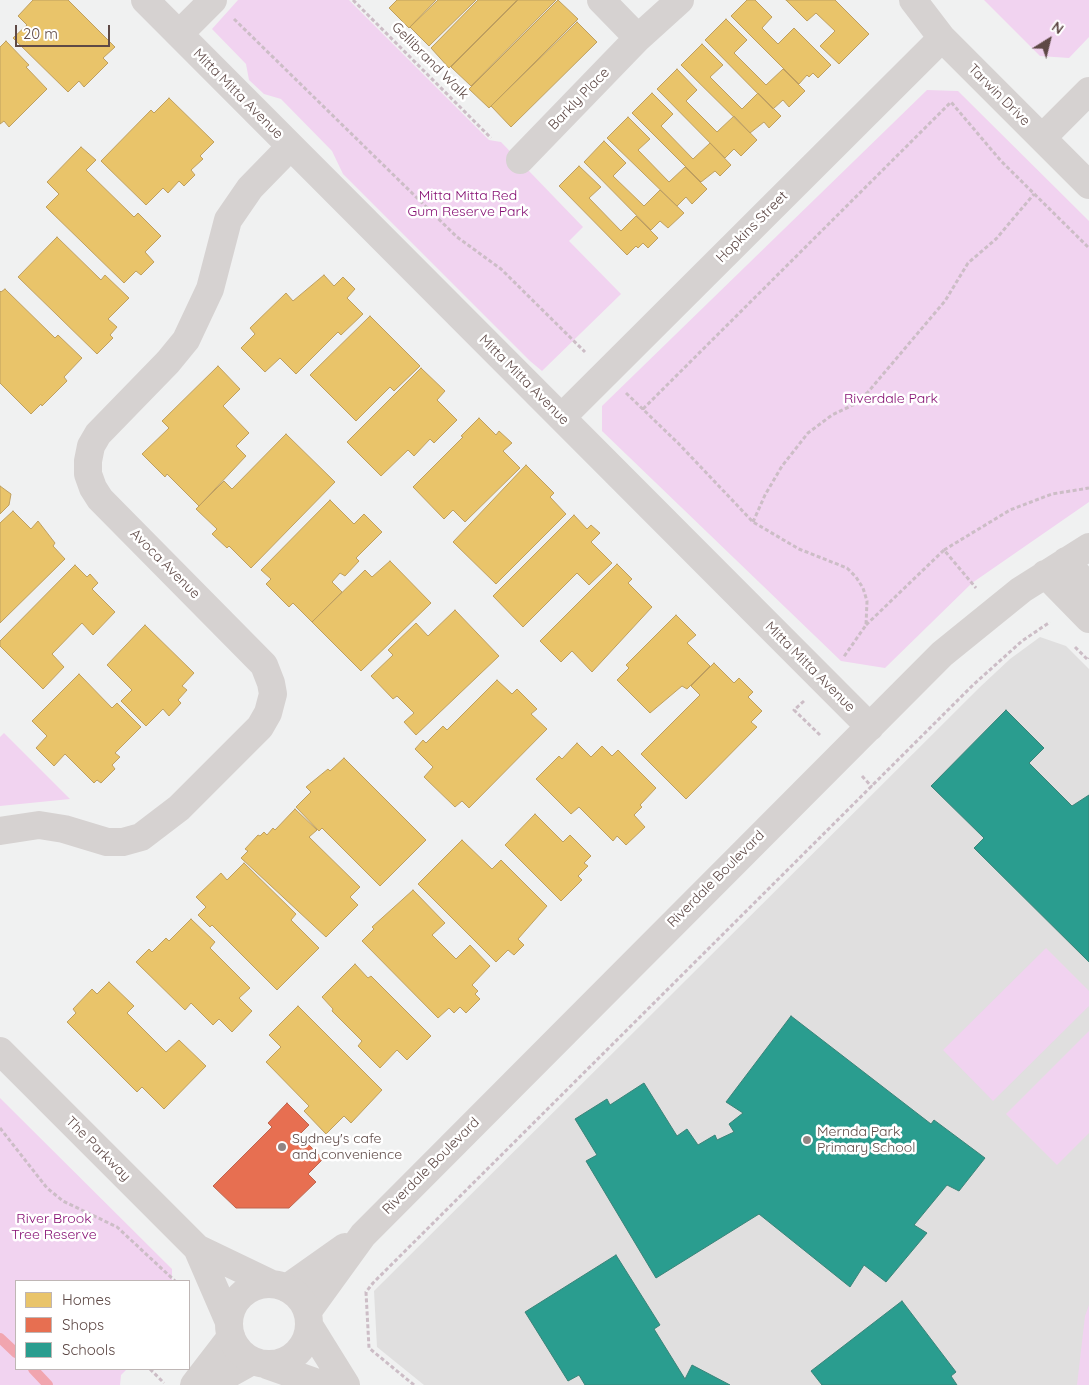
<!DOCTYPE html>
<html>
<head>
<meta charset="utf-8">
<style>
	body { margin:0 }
	#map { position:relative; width:1089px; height:1385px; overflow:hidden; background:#f0f1f1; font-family:Quicksand,sans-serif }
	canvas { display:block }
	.legend { position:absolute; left:15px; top:1280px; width:175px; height:90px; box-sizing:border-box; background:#fff; border:1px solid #bfb6b5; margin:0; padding:6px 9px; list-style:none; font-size:15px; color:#5e4946 }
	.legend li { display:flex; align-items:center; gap:10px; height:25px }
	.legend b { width:25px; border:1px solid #bfb6b5 }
	.north { position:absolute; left:1024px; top:15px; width:50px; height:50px; -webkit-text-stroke:4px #fff; paint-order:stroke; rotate:36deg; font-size:14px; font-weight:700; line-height:20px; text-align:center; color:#5e4946 }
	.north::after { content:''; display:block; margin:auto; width:18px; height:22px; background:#5e4946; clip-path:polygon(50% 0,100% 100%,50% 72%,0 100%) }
	.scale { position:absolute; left:15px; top:25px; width:95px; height:22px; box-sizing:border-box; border:2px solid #5e4946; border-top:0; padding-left:6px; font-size:15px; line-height:18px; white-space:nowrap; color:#5e4946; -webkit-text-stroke:4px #fff; paint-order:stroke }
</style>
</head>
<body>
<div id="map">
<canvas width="1089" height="1385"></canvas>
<ul class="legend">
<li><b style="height:14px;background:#e9c46a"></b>Homes</li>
<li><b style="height:14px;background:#e76f51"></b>Shops</li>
<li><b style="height:14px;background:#2a9d8f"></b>Schools</li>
</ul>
<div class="north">N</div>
<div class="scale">20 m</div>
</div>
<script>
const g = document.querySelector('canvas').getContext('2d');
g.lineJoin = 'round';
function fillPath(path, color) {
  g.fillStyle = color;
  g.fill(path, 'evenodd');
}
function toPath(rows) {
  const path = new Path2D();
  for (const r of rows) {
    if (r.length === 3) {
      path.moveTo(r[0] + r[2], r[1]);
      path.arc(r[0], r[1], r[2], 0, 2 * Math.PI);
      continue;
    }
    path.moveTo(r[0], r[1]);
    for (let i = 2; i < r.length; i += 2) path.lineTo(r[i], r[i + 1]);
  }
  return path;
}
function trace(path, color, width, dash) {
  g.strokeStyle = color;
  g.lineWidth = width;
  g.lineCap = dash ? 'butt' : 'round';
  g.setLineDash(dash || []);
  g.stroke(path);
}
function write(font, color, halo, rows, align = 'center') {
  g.font = font + ' Quicksand,sans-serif';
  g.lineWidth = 5;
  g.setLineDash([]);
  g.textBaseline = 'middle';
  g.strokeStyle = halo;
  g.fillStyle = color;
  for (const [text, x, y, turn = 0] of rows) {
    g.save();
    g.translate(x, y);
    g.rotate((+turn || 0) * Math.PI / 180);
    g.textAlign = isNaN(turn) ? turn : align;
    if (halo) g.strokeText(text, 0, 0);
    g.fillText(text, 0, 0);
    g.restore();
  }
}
fillPath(toPath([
	[1040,637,1066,646,1089,669,1089,1385,424,1385,377,1347,374,1291,980,687,1010,659]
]), '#e0dfdf');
fillPath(toPath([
	[238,0,349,0,489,140,501,142,583,227,569,241,621,294,542,371,530,361,343,174,332,151,281,99,264,94,249,80,246,64,212,29],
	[984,0,1089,0,1089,37,1069,58,1040,56],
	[927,90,958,91,1089,221,1089,502,972,583,885,668,841,661,602,431,602,406],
	[4,733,70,799,0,806,0,737],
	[1046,948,1089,991,1089,1006,993,1101,943,1050],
	[1089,1031,1089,1133,1057,1165,1006,1114],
	[0,1098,172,1269,172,1281,16,1281,16,1369,127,1369,121,1375,120,1385,0,1385],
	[1089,1305,1089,1385,1077,1385,1085,1316]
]), '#f1d3f0');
const homes = toPath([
	[33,0,68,0,115,47,103,58,108,63,84,87,79,81,68,92,13,38,27,25,18,16,33,0],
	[397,0,436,0,409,28,389,8,397,0],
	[438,0,476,0,429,46,410,27,438,0],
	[478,0,517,0,449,68,431,48,478,0],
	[518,0,556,0,471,86,451,67,518,0],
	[558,0,578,19,489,108,469,89,558,0],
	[747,0,755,0,772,17,762,28,778,44,794,28,831,65,818,78,813,73,809,77,807,75,799,84,731,16,747,0],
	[786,0,835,0,869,34,839,64,820,46,835,31,816,13,807,21,786,0],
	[726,19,747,40,734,53,766,85,783,69,805,91,789,107,783,100,773,109,705,40,726,19],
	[577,22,597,42,511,127,491,106,577,22],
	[6,41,29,65,26,67,47,89,9,127,4,121,0,124,0,47,6,41],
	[702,44,723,65,710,77,742,109,758,93,781,116,769,128,764,122,750,133,681,65,702,44],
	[677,69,697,90,686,101,717,132,734,116,757,140,741,156,734,149,725,158,657,89,677,69],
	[652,93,673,114,661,126,693,159,710,143,731,165,720,176,715,171,701,182,632,113,652,93],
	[169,98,214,142,200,156,203,159,191,170,195,175,184,186,179,181,168,193,163,188,146,205,101,161,151,110,154,113,169,98],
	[628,117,650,139,638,150,669,182,685,167,707,189,692,204,686,197,677,206,607,138,628,117],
	[604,141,626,163,613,176,644,206,660,190,684,213,668,228,660,221,651,230,584,162,604,141],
	[81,147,96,160,86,170,134,217,138,213,161,236,145,252,154,262,141,275,136,271,124,283,46,207,59,194,47,182,81,147],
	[579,166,601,187,589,198,621,231,636,216,658,238,648,248,643,243,638,248,636,246,627,255,559,186,579,166],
	[57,237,101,280,105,275,129,298,108,319,117,327,110,335,113,338,97,354,18,277,57,237],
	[324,275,334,286,343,277,355,289,347,298,363,314,341,335,338,332,296,374,280,358,265,372,241,348,255,334,250,328,286,293,293,301,324,275],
	[5,289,55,338,58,335,82,358,64,377,67,381,42,406,41,404,31,414,0,383,0,291,1,292,5,289],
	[370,316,420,366,394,391,390,387,356,421,310,375,370,316],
	[218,366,240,389,223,406,249,433,236,446,246,456,199,506,167,474,165,477,142,454,169,428,162,421,218,366],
	[421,368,445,391,437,400,457,420,434,443,430,439,414,456,408,450,381,476,347,442,421,368],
	[479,418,496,435,499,431,512,443,503,451,520,468,465,522,453,510,444,519,413,487,463,437,461,436,479,418],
	[286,434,335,482,251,568,229,546,227,548,212,534,217,529,196,509,224,481,232,489,286,434],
	[526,465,554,493,550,497,566,514,496,584,453,542,526,465],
	[0,486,11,494,9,505,0,514,0,486],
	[330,500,354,524,364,514,382,532,356,558,359,561,345,576,340,573,332,582,342,592,312,622,293,603,289,607,266,584,271,579,261,570,330,500],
	[13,511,31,529,38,521,55,543,53,546,65,559,0,623,0,523,13,511],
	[574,515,587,529,591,525,600,533,591,542,612,563,589,585,577,573,523,627,493,596,574,515],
	[390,561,431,603,361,671,312,622,365,570,372,577,390,561],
	[617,564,632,579,628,583,652,607,592,672,572,651,561,662,540,641,617,564],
	[75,565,87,577,90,574,98,583,92,589,115,612,93,635,82,623,52,654,64,667,43,689,0,646,0,641,75,565],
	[455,610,499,656,416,735,404,722,414,713,397,696,393,699,371,676,393,655,388,650,416,623,428,636,455,610],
	[676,615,696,635,687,643,710,666,687,689,682,686,650,713,617,680,629,668,626,665,676,615],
	[145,625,194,673,182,686,187,690,178,700,181,703,169,716,163,709,146,726,121,701,132,690,107,665,145,625],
	[714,663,734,683,739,678,753,692,748,697,762,711,751,722,757,727,686,799,641,754,700,695,691,686,714,663],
	[79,674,112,708,117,703,141,727,115,753,120,757,112,765,115,769,101,783,97,780,94,783,65,754,54,766,36,748,47,736,32,721,79,674],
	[497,680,512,694,517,689,537,709,531,714,547,729,469,808,462,801,455,807,424,777,433,767,415,749,423,740,426,743,443,726,447,730,497,680],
	[577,743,591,757,602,746,612,756,618,750,656,788,640,805,642,807,634,815,645,827,626,845,617,836,613,841,579,807,571,814,536,779,559,756,562,759,577,743],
	[344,758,426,840,380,886,322,828,319,831,296,807,311,792,306,787,328,769,330,771,344,758],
	[295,809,317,830,309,837,360,887,350,897,358,905,326,937,241,858,248,851,245,849,258,835,260,836,264,832,267,835,273,828,275,830,295,809],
	[535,814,563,842,570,835,591,856,584,863,588,866,578,876,582,880,561,901,505,845,535,814],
	[462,840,492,869,501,860,547,906,518,939,524,945,514,955,508,950,496,962,418,884,462,840],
	[244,863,296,914,291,920,319,948,277,990,212,925,210,927,198,915,206,907,196,897,221,873,227,880,244,863],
	[413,890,445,923,432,935,456,959,470,945,490,966,472,985,478,991,475,994,480,999,466,1013,460,1007,454,1013,449,1008,438,1018,362,941,374,929,372,927,413,890],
	[191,919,215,942,210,948,250,988,239,998,252,1011,232,1032,219,1019,213,1025,191,1003,185,1010,136,962,149,949,152,952,166,938,169,941,191,919],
	[355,964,368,978,371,976,431,1036,407,1060,397,1050,380,1068,358,1046,362,1041,332,1011,333,1009,322,997,355,964],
	[109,982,134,1006,127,1013,166,1052,179,1040,206,1066,164,1109,142,1087,137,1092,67,1022,76,1013,73,1009,92,989,97,994,109,982],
	[298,1006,382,1090,351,1123,344,1116,326,1134,304,1111,309,1106,266,1062,281,1047,269,1035,298,1006]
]);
fillPath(homes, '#e9c46a');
trace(homes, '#bf9f5f', 1);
const shops = toPath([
	[287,1103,309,1125,299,1135,323,1159,308,1174,316,1182,289,1208,236,1208,213,1186,272,1127,268,1123,287,1103]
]);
fillPath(shops, '#e76f51');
trace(shops, '#be644e', 1);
const schools = toPath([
	[1006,710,1044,748,1029,763,1072,806,1089,795,1089,962,974,848,984,838,931,786,1006,710],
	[791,1016,931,1124,934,1120,985,1158,959,1191,947,1185,914,1225,927,1233,886,1282,864,1265,850,1287,759,1214,656,1278,586,1161,597,1155,575,1119,607,1099,610,1105,644,1083,677,1136,687,1129,698,1145,715,1135,717,1140,734,1132,729,1124,743,1113,726,1102,791,1016],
	[616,1255,660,1325,654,1329,685,1379,692,1365,730,1385,585,1385,579,1375,568,1381,525,1312,616,1255],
	[902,1301,956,1372,951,1376,957,1385,822,1385,811,1371,902,1301]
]);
fillPath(schools, '#2a9d8f');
trace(schools, '#3a8479', 1);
trace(toPath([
	[0,1338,16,1353],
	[33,1369,48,1385]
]), '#f1a5af', 10);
trace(toPath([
	[353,0,491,138],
	[234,19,457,237,501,269,585,352],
	[626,393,678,443,753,522,799,549,847,568,856,577,863,588,867,601,866,625,843,658],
	[643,409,951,102,1001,161,1089,248],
	[753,522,765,495,782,466,808,433,832,415,855,404,868,392,945,301,968,263,996,239,1034,194],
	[944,550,1010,510,1052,494,1089,488],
	[866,625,944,550,976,588],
	[1075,647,1088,660,1089,658],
	[804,701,794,710,820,735],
	[862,776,872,787],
	[0,1128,47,1188,63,1201,117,1227,175,1281],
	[150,1369,164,1383],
	[414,1385,369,1348,366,1292,373,1283,973,685,1022,641,1050,622]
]), '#ccbdc6', 3, [4, 2.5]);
trace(toPath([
	[145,0,870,727],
	[601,0,638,38,680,0],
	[913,0,942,38,1089,185],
	[179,34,213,0],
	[1042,138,1089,91],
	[520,160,638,38],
	[562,417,942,38],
	[1066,561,1089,588],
	[1045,574,1089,619],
	[0,831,39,825,64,829,107,842,123,842,141,837,179,808,260,727,268,713,273,694,271,683,264,665,100,499,93,488,88,474,88,461,91,446,98,434,168,362,186,340,210,289,228,220,250,188,290,147],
	[287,1288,345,1247],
	[308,1311,363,1235,942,654,1021,590,1089,547],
	[194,1385,231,1337],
	[209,1385,252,1361]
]), '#d6d2d1', 28);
trace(toPath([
	[0,1051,197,1248,272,1284],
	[197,1248,229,1322],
	[269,1324,40],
	[310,1327,346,1385],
	[267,1365,323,1385]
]), '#d6d2d1', 28);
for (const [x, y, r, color] of [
	[807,1140,5,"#918482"],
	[282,1147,5,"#918482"]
]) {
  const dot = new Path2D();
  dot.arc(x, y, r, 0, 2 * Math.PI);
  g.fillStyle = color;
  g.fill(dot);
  trace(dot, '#fff', 2);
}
write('14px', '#5e4946', '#fff', [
	["Gellibrand Walk",430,61,45],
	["Mitta Mitta Avenue",238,94,45],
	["Tarwin Drive",999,95,45],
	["Barkly Place",579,99,-46],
	["Hopkins Street",752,227,-45],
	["Mitta Mitta Avenue",524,380,45],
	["Avoca Avenue",165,564,45],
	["Mitta Mitta Avenue",810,667,45],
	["Riverdale Boulevard",716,879,-45],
	["The Parkway",98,1149,45],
	["Riverdale Boulevard",431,1166,-45]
]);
write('14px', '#861073', '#fff', [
	["Mitta Mitta Red",468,196],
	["Gum Reserve Park",468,212],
	["Riverdale Park",891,399],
	["River Brook",54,1219],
	["Tree Reserve",54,1235]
]);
write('14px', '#5e4946', '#fff', [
	["Mernda Park",817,1132],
	["Primary School",817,1148],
	["Sydney's cafe",292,1139],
	["and convenience",292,1155]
], 'left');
</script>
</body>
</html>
